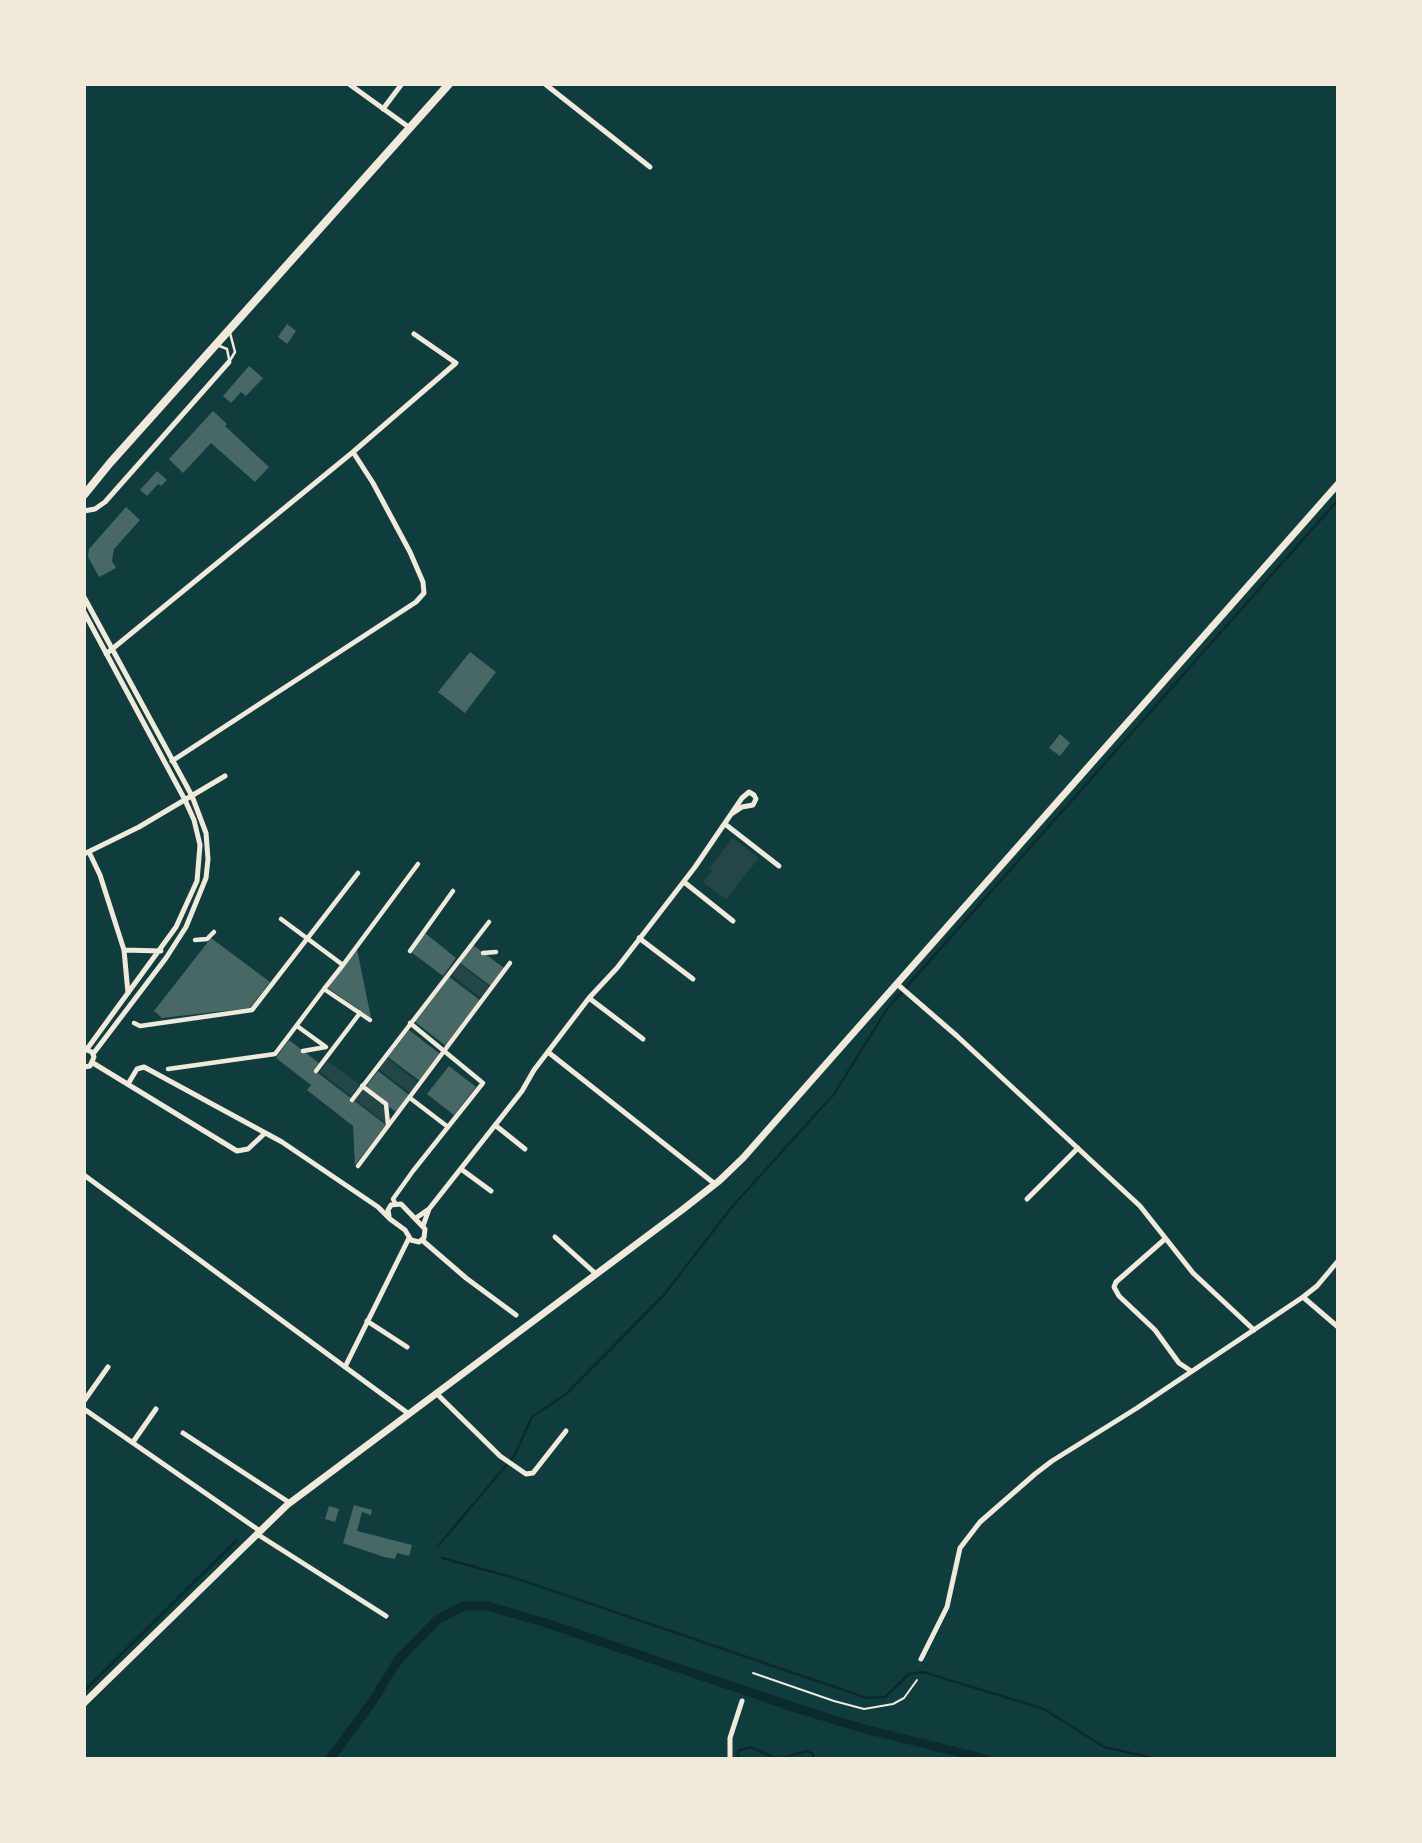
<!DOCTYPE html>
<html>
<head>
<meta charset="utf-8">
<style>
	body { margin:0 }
	#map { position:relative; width:1422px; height:1843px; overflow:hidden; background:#0f3d3e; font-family:Raleway,sans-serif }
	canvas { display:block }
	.frame { position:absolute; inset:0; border:86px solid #f1e9da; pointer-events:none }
</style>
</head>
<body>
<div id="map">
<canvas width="1422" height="1843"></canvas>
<div class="frame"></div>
</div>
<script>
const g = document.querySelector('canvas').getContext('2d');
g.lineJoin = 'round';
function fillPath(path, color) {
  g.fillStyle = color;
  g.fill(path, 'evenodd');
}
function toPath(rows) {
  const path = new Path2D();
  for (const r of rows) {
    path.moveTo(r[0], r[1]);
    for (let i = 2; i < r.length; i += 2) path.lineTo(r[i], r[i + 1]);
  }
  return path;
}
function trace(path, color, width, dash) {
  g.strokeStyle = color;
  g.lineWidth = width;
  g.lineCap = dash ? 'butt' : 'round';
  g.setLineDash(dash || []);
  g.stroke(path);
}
fillPath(toPath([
	[733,838,759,858,726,899,703,882,712,871,709,869],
	[459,964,490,987,482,998,451,975],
	[387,1058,418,1083,410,1093,379,1069],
	[328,1061,360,1085,351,1096,320,1072],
	[362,1089,384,1105,386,1123,354,1099]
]), '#244646');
trace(toPath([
	[438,1546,514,1456,532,1417,566,1394,663,1296,731,1208,834,1094,887,1009,1338,500],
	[442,1558,515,1578,867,1698,885,1697,909,1674,923,1672,1044,1709,1104,1747,1158,1759],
	[84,1691,237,1540],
	[738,1759,738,1751,750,1747,778,1759,807,1751,813,1754,814,1759]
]), '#0a2a2b', 2.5);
trace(toPath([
	[330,1759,372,1702,398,1660,437,1620,463,1606,488,1606,546,1623,796,1708,861,1728,986,1759]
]), '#0a2a2b', 9);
fillPath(toPath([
	[287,324,296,331,287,344,278,337],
	[249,366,263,378,246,396,241,392,231,403,223,396],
	[213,411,227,424,225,426,269,467,255,482,211,443,183,473,169,459],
	[157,471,167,480,161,486,158,484,147,496,140,490],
	[126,507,140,520,114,549,112,561,116,568,99,577,88,557,89,549],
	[470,652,496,672,465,713,438,692],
	[1060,734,1070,743,1060,756,1049,748],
	[425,933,456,958,443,976,411,952],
	[211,938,270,982,250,1008,162,1018,154,1011],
	[473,945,504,968,491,986,460,963],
	[357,949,371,1018,328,988],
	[448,976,481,1001,446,1046,414,1021],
	[409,1030,440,1054,420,1081,388,1057],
	[289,1040,319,1063,314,1070,386,1125,355,1165,353,1126,307,1090,311,1085,276,1058],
	[449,1066,476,1087,454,1115,427,1094],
	[378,1071,409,1095,396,1112,365,1088],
	[354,1505,372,1510,371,1515,362,1512,357,1531,412,1545,409,1556,397,1553,395,1559,384,1557,343,1543],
	[329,1506,339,1509,335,1522,325,1519]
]), '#486865');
trace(toPath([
	[753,1673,834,1701,864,1709,893,1704,904,1698,917,1680]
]), '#f1e9da', 2);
trace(toPath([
	[217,345,227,349,229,359],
	[229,362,235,352,230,333]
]), '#f1e9da', 2.5);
trace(toPath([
	[281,919,343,965,324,989,370,1020],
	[195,940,207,939,214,932],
	[410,951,453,891],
	[483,953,496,952],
	[343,965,418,864],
	[134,1023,140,1026,252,1010,358,873],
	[297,1026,326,1047,303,1051],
	[168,1069,275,1054,324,989],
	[316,1071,360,1013],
	[362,1086,386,1104,388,1125],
	[410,1098,448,1127],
	[352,1100,489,922],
	[358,1166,510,963],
	[395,1203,393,1199,413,1171,483,1083,410,1023]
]), '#f1e9da', 4.5);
trace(toPath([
	[349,84,410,128],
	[545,84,650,167],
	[383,109,401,85,399,84],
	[84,511,95,509,105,502,229,362],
	[84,597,192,796,206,833,208,859,206,878,186,927,166,958,93,1054],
	[84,612,185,800,194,820,200,845,197,881,176,927,87,1049],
	[106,654,353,452,456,363,414,334],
	[172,761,416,602,424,593,423,582,410,552,373,483,353,452],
	[725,824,779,866],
	[89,852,100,875,124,950,128,993],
	[84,854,139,827,225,776],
	[684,882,733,921],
	[639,938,693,979],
	[124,950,161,951],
	[897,984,957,1036,1140,1206,1193,1273,1254,1330],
	[589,998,643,1039],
	[84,1049,92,1052,94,1057,90,1066,84,1067],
	[548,1052,715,1184],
	[93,1063,237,1151,248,1149,264,1134],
	[128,1084,137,1069,144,1067,282,1142,378,1207,390,1219,405,1230,411,1240,419,1242,424,1238,425,1229,401,1204,391,1205,388,1210,389,1216],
	[495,1125,525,1149],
	[461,1169,491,1191],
	[84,1175,409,1414],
	[1027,1199,1078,1148],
	[416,1218,429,1209,522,1091,534,1070,589,998,617,968,695,867,742,798,749,792,754,795,756,799,753,805,742,807,733,813],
	[423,1226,429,1209],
	[555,1237,596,1274],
	[1165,1239,1116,1282,1114,1287,1119,1296,1155,1330,1179,1363,1191,1371],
	[422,1240,466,1278,516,1315],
	[1303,1297,1338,1327],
	[367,1321,407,1347],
	[345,1367,409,1238],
	[436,1393,500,1456,526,1474,533,1473,566,1431],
	[84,1401,108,1367],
	[84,1409,260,1531],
	[183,1433,290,1503],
	[133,1442,156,1409],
	[257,1534,386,1616],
	[921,1659,947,1607,960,1548,980,1522,1035,1474,1052,1461,1137,1408,1303,1297,1317,1286,1338,1261],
	[730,1759,730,1738,742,1701]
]), '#f1e9da', 5);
trace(toPath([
	[84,1703,287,1505,682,1210,719,1181,743,1158,1338,484]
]), '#f1e9da', 7);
trace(toPath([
	[84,495,110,463,449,84]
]), '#f1e9da', 8);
</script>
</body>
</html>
